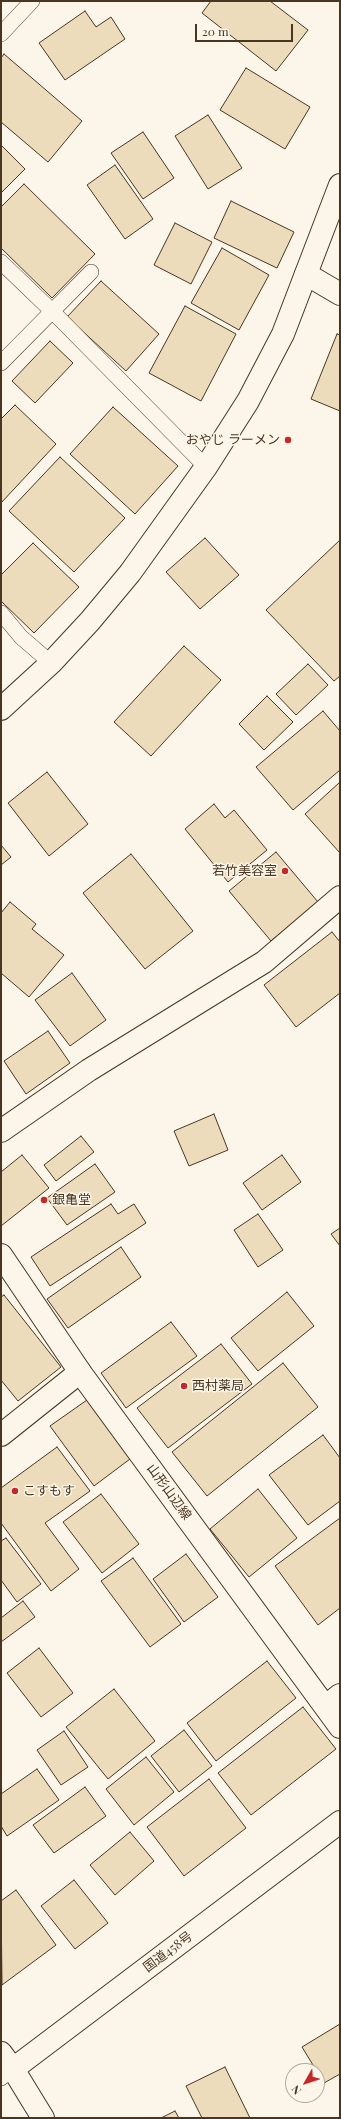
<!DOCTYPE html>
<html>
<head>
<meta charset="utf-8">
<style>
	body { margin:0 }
	#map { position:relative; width:341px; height:2119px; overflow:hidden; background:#fbf6e9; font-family:"Playfair Display",serif }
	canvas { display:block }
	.frame { position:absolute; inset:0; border:2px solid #4a3520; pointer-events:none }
	.north { position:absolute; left:285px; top:2063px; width:40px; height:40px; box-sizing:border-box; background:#fbf6e9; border:1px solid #b4a999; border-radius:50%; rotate:231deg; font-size:11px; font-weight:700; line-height:16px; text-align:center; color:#4a3520 }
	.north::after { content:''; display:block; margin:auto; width:14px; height:18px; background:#c62828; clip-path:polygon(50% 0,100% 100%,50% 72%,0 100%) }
	.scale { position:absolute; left:195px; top:24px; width:98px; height:18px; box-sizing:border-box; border:2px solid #4a3520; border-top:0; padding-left:5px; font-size:12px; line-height:14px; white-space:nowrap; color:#4a3520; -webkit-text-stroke:3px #fbf6e9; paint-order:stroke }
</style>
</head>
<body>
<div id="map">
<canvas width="341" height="2119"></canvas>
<div class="frame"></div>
<div class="north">N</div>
<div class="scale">20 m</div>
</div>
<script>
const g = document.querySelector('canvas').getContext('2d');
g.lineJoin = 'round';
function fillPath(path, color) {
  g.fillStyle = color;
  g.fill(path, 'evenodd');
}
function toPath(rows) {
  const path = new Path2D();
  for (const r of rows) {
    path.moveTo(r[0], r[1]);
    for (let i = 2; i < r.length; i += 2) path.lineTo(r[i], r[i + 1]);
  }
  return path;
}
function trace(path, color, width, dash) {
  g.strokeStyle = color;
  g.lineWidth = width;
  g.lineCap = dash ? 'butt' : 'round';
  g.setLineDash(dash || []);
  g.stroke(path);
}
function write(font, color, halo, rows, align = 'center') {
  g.font = font + ' "Playfair Display","Noto Sans JP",serif';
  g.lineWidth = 3;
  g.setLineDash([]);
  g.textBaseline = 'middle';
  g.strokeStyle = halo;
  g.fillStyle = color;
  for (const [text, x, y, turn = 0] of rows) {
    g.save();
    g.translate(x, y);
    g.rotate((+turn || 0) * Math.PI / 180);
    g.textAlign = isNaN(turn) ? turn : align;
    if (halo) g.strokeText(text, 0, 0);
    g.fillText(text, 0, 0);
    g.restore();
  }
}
const building = toPath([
	[211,1,270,1,308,30,276,71,202,13,211,1],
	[85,11,96,27,111,17,125,39,65,80,39,43,85,11],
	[4,54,82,121,48,162,1,122,1,58,4,54],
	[246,68,310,107,285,149,220,110,246,68],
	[208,115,242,168,208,189,175,136,208,115],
	[143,132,174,178,143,199,111,153,143,132],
	[1,145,25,169,1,193,1,145],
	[115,165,153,219,125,239,87,185,115,165],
	[24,184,95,254,52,298,1,248,1,207,24,184],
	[231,201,294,232,277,268,214,238,231,201],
	[175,223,212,242,191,284,154,265,175,223],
	[222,248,269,275,239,330,191,303,222,248],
	[101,281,159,334,126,371,67,317,101,281],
	[185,306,236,334,201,401,149,373,185,306],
	[337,334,340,335,340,411,311,399,337,334],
	[50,341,73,363,35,403,12,381,50,341],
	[15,405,56,444,1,503,1,419,15,405],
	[113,407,178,466,135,514,70,454,113,407],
	[60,457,125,518,74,572,9,511,60,457],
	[205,538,239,575,200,609,166,572,205,538],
	[340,540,340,676,334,681,266,610,340,540],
	[33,543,79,587,34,633,1,601,1,575,33,543],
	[184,646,221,680,151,756,114,722,184,646],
	[308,664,328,685,296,715,276,694,308,664],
	[267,696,293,722,264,750,239,724,267,696],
	[323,711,340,731,340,770,293,810,256,767,323,711],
	[47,772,88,824,49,856,8,803,47,772],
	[340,782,340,853,305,814,340,782],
	[214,804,225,818,234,810,267,850,228,882,185,829,214,804],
	[1,845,11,857,1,865,1,845],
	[276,852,318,902,271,941,229,891,276,852],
	[131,854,193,931,145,969,83,893,131,854],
	[10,902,36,924,32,929,64,955,29,997,1,973,1,913,10,902],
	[332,932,340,942,340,993,296,1027,264,985,332,932],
	[72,973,106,1020,70,1046,35,1000,72,973],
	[48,1031,70,1063,26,1094,4,1061,48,1031],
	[214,1114,228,1150,189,1166,174,1131,214,1114],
	[81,1136,94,1152,56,1181,44,1165,81,1136],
	[22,1155,49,1188,1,1226,1,1172,22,1155],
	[282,1155,301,1182,262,1210,243,1183,282,1155],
	[95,1164,115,1192,67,1225,47,1198,95,1164],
	[111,1204,118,1214,134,1204,146,1223,50,1286,31,1257,111,1204],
	[258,1214,283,1250,258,1267,234,1230,258,1214],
	[340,1228,340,1246,331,1234,340,1228],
	[121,1247,141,1277,68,1328,47,1299,121,1247],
	[287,1292,314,1326,258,1371,231,1338,287,1292],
	[4,1295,61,1367,18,1401,1,1380,1,1297,4,1295],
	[171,1322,197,1356,126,1408,101,1373,171,1322],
	[221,1344,252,1384,168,1448,137,1408,221,1344],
	[283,1363,318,1407,207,1496,172,1452,283,1363],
	[87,1400,130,1459,94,1486,50,1426,87,1400],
	[323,1435,340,1458,340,1501,308,1525,269,1475,323,1435],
	[57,1447,90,1491,45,1523,79,1569,51,1591,1,1523,1,1488,57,1447],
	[258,1489,297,1538,249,1577,210,1529,258,1489],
	[101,1494,139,1544,102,1573,63,1522,101,1494],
	[340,1518,340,1608,318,1625,275,1566,340,1518],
	[6,1538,41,1584,17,1602,1,1580,1,1541,6,1538],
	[186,1554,218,1597,184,1622,153,1579,186,1554],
	[133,1558,181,1624,150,1647,101,1581,133,1558],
	[23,1601,35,1617,1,1642,1,1618,23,1601],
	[39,1648,73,1693,41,1717,7,1673,39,1648],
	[267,1661,296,1698,216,1761,187,1723,267,1661],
	[114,1689,155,1741,108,1779,66,1727,114,1689],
	[303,1707,336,1749,251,1815,218,1773,303,1707],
	[184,1730,212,1766,179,1792,151,1756,184,1730],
	[64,1731,88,1767,61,1785,37,1750,64,1731],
	[146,1757,174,1792,134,1825,106,1789,146,1757],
	[37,1769,59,1800,7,1836,1,1826,1,1794,37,1769],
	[209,1779,246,1828,184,1876,147,1827,209,1779],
	[85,1787,106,1816,54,1853,33,1825,85,1787],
	[130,1832,154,1861,115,1895,90,1865,130,1832],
	[74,1880,108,1923,75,1949,41,1906,74,1880],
	[16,1890,56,1945,2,1985,1,1901,16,1890],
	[340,2024,340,2074,324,2083,302,2047,340,2024],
	[225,2067,250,2118,202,2118,186,2086,225,2067],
	[175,2111,179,2118,161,2118,175,2111]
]);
fillPath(building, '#ecdcbc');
trace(building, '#4a3520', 1);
const lane = toPath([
	[1,34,32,1],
	[1,262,53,312,206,467],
	[1,363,91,272],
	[1,613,21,637,51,663],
	[1,2078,13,2069]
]);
const street = toPath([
	[306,274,340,294],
	[1,1131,89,1070,264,962,340,897],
	[326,1706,340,1695],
	[13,2069,43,2118]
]);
const secondary = toPath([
	[1,709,51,663,90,621,130,573,206,467,248,401,283,334,340,185],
	[1,1435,80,1372]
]);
const primary = toPath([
	[1,1255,80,1372,340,1727]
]);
const highway = toPath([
	[1,2053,13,2069,340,1822]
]);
trace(lane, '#4a3520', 16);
trace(street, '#4a3520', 24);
trace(secondary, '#4a3520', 24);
trace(primary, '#4a3520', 24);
trace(highway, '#4a3520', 24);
trace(lane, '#fbf6e9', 15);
trace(street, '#fbf6e9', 22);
trace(secondary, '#fbf6e9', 22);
trace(primary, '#fbf6e9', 22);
trace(highway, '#fbf6e9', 22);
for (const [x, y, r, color] of [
	[288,440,4,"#c62828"],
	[285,871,4,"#c62828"],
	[44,1200,4,"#c62828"],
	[184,1386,4,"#c62828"],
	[15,1491,4,"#c62828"]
]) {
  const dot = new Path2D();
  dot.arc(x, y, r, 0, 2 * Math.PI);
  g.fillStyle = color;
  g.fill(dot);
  trace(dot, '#fbf6e9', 1.5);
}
write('13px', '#4a3520', '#fbf6e9', [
	["おやじ ラーメン",280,440,"right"],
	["若竹美容室",277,871,"right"],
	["銀亀堂",52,1200],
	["西村薬局",192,1386],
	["こすもす",23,1491]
], 'left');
write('13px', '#4a3520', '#fbf6e9', [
	["山形山辺線",169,1492,54],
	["国道458号",168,1952,-37]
]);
</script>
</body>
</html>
